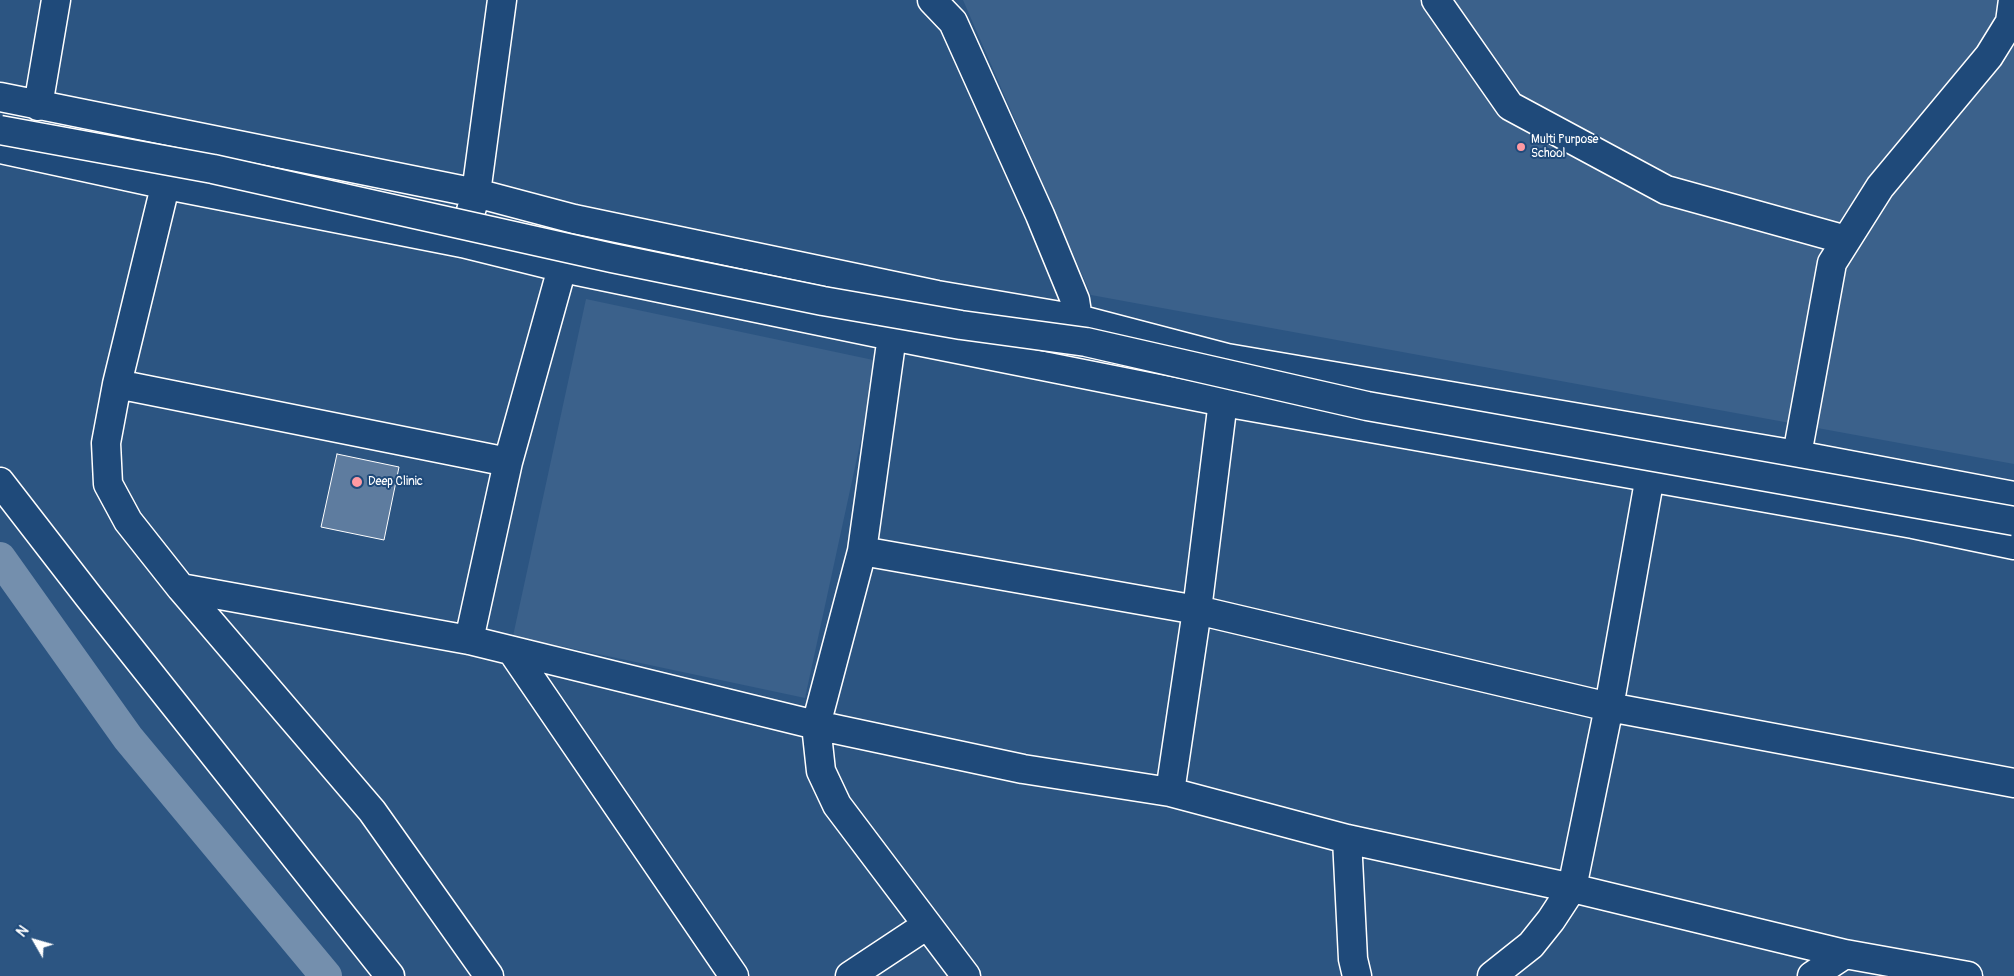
<!DOCTYPE html>
<html>
<head>
<meta charset="utf-8">
<style>
	body { margin:0 }
	#map { position:relative; width:2014px; height:976px; overflow:hidden; background:#2c5582; font-family:Pangolin,sans-serif }
	canvas { display:block }
	.north { position:absolute; left:10px; top:916px; width:50px; height:50px; -webkit-text-stroke:4px #1f4a7a; paint-order:stroke; rotate:308deg; font-size:14px; font-weight:700; line-height:20px; text-align:center; color:#fff }
	.north::after { content:''; display:block; margin:auto; width:18px; height:22px; background:#fff; clip-path:polygon(50% 0,100% 100%,50% 72%,0 100%) }
</style>
</head>
<body>
<div id="map">
<canvas width="2014" height="976"></canvas>
<div class="north">N</div>
</div>
<script>
const g = document.querySelector('canvas').getContext('2d');
g.lineJoin = 'round';
function fillPath(path, color) {
  g.fillStyle = color;
  g.fill(path, 'evenodd');
}
function toPath(rows) {
  const path = new Path2D();
  for (const r of rows) {
    path.moveTo(r[0], r[1]);
    for (let i = 2; i < r.length; i += 2) path.lineTo(r[i], r[i + 1]);
  }
  return path;
}
function trace(path, color, width, dash) {
  g.strokeStyle = color;
  g.lineWidth = width;
  g.lineCap = dash ? 'butt' : 'round';
  g.setLineDash(dash || []);
  g.stroke(path);
}
function write(font, color, halo, rows, align = 'center') {
  g.font = font + ' Pangolin,sans-serif';
  g.lineWidth = 4;
  g.setLineDash([]);
  g.textBaseline = 'middle';
  g.strokeStyle = halo;
  g.fillStyle = color;
  for (const [text, x, y, turn = 0] of rows) {
    g.save();
    g.translate(x, y);
    g.rotate((+turn || 0) * Math.PI / 180);
    g.textAlign = isNaN(turn) ? turn : align;
    if (halo) g.strokeText(text, 0, 0);
    g.fillText(text, 0, 0);
    g.restore();
  }
}
fillPath(toPath([
	[963,0,2014,0,2014,464,1091,295],
	[586,299,878,361,805,698,513,636]
]), '#3b618b');
trace(toPath([
	[0,558,128,738,326,976]
]), '#748fad', 32);
const building = toPath([
	[337,454,399,467,384,540,321,527,337,454]
]);
fillPath(building, '#5e7c9f');
trace(building, '#fff', 1);
const minor = toPath([
	[932,0,953,22,1040,215,1075,300,1078,319],
	[1436,0,1510,106,1666,190,1846,240],
	[0,97,476,193,574,219,937,295,1078,319,1227,358,1797,455,2014,496],
	[38,106,56,0],
	[0,149,167,185,462,243,563,268,892,336,1224,402,1913,524,2014,545],
	[170,166,117,384,106,443,108,484,128,521,181,588,372,811,489,976],
	[462,243,476,193,502,0],
	[892,336,862,551,816,725,821,771,837,805,966,976],
	[117,384,508,462],
	[1797,455,1832,263,1880,187,1989,56,2010,22,2013,0],
	[0,482,89,597,390,976],
	[862,551,1197,610,1609,707,2014,783],
	[181,588,469,640,816,725,1023,769,1170,792,1347,839,1572,888,1845,954,1968,976],
	[469,640,508,462,567,250],
	[512,651,734,976],
	[1170,792,1197,610,1225,385],
	[1347,839,1353,959,1357,976],
	[850,976,927,925],
	[1492,976,1531,945,1551,920,1572,888,1609,707,1650,476],
	[1812,976,1845,954]
]);
trace(minor, '#fff', 31);
trace(minor, '#1f4a7a', 28);
const minorBridge = toPath([
	[0,130,213,169,612,258,823,301,961,325,1086,342,1367,406,2014,521]
]);
trace(minorBridge, '#fff', 31, []);
trace(minorBridge, '#1f4a7a', 28);
for (const [x, y, r, color] of [
	[1521,147,5,"#ff9aa2"],
	[357,482,6,"#ff9aa2"]
]) {
  const dot = new Path2D();
  dot.arc(x, y, r, 0, 2 * Math.PI);
  g.fillStyle = color;
  g.fill(dot);
  trace(dot, '#1f4a7a', 2);
}
write('12px', '#fff', '#1f4a7a', [
	["Multi Purpose",1531,140],
	["School",1531,154],
	["Deep Clinic",368,482]
], 'left');
</script>
</body>
</html>
